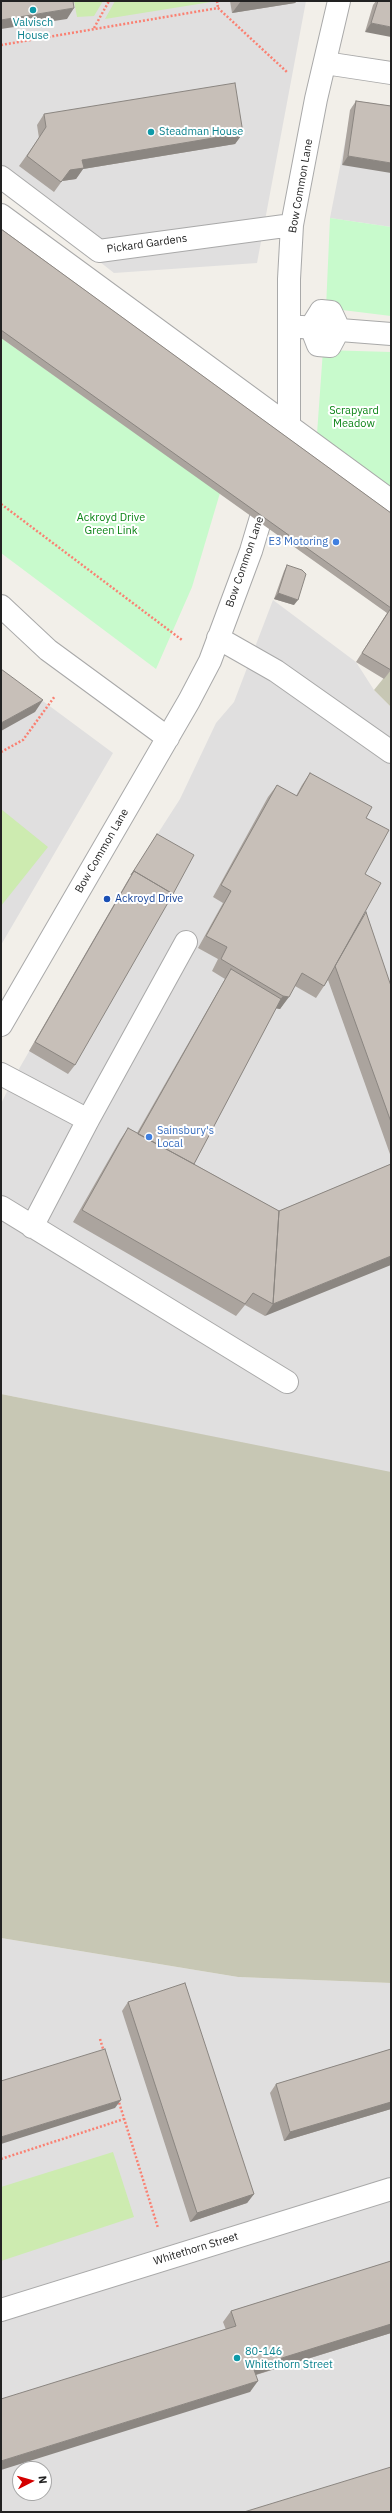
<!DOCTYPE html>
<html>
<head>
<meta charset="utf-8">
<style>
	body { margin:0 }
	#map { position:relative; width:392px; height:2513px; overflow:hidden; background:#f2efe9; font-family:"IBM Plex Sans",sans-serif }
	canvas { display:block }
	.frame { position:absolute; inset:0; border:2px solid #222; pointer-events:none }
	.north { position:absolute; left:12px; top:2461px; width:40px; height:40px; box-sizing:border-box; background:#fff; border:1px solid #a7a7a7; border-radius:50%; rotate:84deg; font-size:11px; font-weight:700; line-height:16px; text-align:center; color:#222 }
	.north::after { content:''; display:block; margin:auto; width:14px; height:18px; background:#d40000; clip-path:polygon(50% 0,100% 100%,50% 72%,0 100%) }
</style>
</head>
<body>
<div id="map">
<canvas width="392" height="2513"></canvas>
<div class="frame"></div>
<div class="north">N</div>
</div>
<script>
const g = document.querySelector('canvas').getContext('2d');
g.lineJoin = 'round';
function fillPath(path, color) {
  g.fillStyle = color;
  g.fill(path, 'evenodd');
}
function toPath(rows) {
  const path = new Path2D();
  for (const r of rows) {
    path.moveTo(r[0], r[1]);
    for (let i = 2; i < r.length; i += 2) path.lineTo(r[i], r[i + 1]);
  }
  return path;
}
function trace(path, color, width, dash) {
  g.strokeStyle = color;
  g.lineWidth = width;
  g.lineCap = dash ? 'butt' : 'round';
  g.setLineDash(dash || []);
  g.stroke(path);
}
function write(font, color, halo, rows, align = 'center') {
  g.font = font + ' "IBM Plex Sans",sans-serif';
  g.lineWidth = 4;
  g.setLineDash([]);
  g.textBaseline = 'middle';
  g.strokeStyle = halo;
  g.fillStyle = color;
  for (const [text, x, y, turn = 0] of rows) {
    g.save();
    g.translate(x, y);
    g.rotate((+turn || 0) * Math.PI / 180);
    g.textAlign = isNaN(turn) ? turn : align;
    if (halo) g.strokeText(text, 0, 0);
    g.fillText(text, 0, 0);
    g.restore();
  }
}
fillPath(toPath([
	[1,1,306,1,257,263,114,273,1,184],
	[352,106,391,112,391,227,330,218],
	[273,600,356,662,374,690,391,707,390,1473,1,1394,1,1104,12,1081,128,880,180,799,216,723,234,702],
	[1,670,113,753,1,945],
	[1,1938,238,1977,391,1983,391,2512,1,2512],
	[20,2469,44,2469,44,2493,20,2493]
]), '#e0dfdf');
fillPath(toPath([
	[391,669,391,707,374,690],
	[1,1394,391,1472,391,1983,238,1977,1,1938]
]), '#c7c7b4');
fillPath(toPath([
	[74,1,103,1,94,16,77,17],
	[115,1,211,1,211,2,105,19],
	[1,809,48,847,1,906],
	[113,2152,134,2217,1,2261,1,2187]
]), '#cdebb0');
fillPath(toPath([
	[330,218,391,227,391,316,326,308],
	[1,338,220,493,192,587,156,669,1,553],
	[323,350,391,352,391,490,317,434]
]), '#c8facc');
const minor = toPath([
	[325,63,391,73],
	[1,177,99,251,292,225],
	[1,215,391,501],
	[321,311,331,312,339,329,330,346,318,345,311,327,321,311],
	[289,326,391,334],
	[1,606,48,650,168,738],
	[218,638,276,671,391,752],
	[1,1025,189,701,210,661,251,551,289,424,289,279,292,225,316,99,339,1],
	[1,1074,88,1120],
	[1,1207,287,1382],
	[32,1227,88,1120,186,942],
	[1,2310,391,2189]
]);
trace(minor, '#a9a9a9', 24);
trace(toPath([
	[217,1,218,8],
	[94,28,109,1],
	[1,45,218,8,288,73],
	[1,504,182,640],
	[1,752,23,740,55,696],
	[100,2039,104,2052],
	[118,2099,158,2228],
	[1,2159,124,2119]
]), '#fa8072', 2.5, [2, 2]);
trace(minor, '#fff', 22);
fillPath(toPath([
	[230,1,297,1,295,3,232,13],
	[376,1,391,1,365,32,373,5],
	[356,101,391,106,342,165,350,110],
	[44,114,243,133,235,144,83,169,76,179,62,181,54,192,19,166,39,138,37,125],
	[1,229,391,513,391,670,384,679,356,662,387,613,1,338],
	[287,565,294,605,274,599,284,571],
	[310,773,366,818,363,915,391,986,391,1157,328,980,316,998,295,986,280,1009,276,1008,194,1164,279,1211,391,1164,265,1316,245,1305,236,1316,73,1222,120,1140,128,1128,137,1133,225,979,212,971,218,959,198,948,223,903,213,897,268,797,277,785,296,796,302,785],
	[157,834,75,1065,68,1074,29,1051,128,880],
	[128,2002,254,2194,247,2203,190,2222,122,2011],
	[391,2049,391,2109,284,2141,270,2093,276,2084],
	[391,2261,391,2333,256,2375,250,2392,223,2322,231,2311]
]), '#aba49e');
fillPath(toPath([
	[241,1,297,1,295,3,232,13],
	[74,8,67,19,1,29,1,20],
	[371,23,391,27,391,37,365,32],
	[243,133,235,144,83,169,76,179,62,181,70,170,82,160],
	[348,156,391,163,391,173,342,165],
	[278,593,298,600,294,605,274,599],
	[43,700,35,712,1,731,1,723],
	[283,996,289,997,280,1009,274,1008],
	[391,1256,391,1265,265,1316,273,1304],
	[121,2100,115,2108,1,2144,1,2137],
	[391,2102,391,2109,284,2141,290,2132],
	[254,2194,247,2203,190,2222,197,2213],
	[391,2324,391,2333,245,2378,253,2367],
	[258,2381,250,2392,1,2470,1,2461]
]), '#8b8681');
const building = toPath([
	[1,1,73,1,74,8,1,20,1,1],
	[378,1,391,1,391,27,371,23,378,1],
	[235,83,243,133,82,160,84,168,70,170,61,182,27,156,46,127,44,114,235,83],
	[356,101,391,106,391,163,348,156,356,101],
	[1,229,391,513,391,608,1,330,1,229],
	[287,565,302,570,306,574,298,600,278,593,287,565],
	[391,608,391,670,362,653,391,608],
	[1,669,43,700,1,723,1,669],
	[310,773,372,807,366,818,389,830,365,874,381,883,324,986,302,973,289,997,283,996,221,959,227,947,206,936,231,891,221,885,277,785,297,796,310,773],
	[157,834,194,855,173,894,134,871,131,875,157,834],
	[134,871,173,894,75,1065,35,1042,134,871],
	[366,912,391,986,391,1122,335,966,366,912],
	[231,969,281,999,194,1164,138,1134,231,969],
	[128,1128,279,1211,273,1304,253,1293,245,1304,82,1210,128,1128],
	[391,1164,391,1256,273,1304,279,1211,391,1164],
	[185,1983,254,2194,197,2213,128,2002,185,1983],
	[105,2049,121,2100,1,2137,1,2081,105,2049],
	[391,2049,391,2102,290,2132,276,2084,391,2049],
	[391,2261,391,2324,253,2367,258,2381,1,2461,1,2399,236,2326,231,2311,391,2261],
	[391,2467,391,2512,244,2512,391,2467]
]);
fillPath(building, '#c7bfb8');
trace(building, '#8b8681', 1);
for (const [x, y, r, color] of [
	[33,10,4,"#0f9aa8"],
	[151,132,4,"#0f9aa8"],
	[336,542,4,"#3f7fe0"],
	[107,899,4,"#1a4fb4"],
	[149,1137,4,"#3f7fe0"],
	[237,2358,4,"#0f9aa8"]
]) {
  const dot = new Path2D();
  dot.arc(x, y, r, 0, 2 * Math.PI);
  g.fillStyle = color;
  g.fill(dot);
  trace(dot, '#fff', 1.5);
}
write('11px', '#0d838f', '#fff', [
	["Valvisch",33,23,"center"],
	["House",33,36,"center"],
	["Steadman House",159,132],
	["80-146",245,2352],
	["Whitethorn Street",245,2365]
], 'left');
write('11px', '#222', '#fff', [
	["Bow Common Lane",301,186,-80],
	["Pickard Gardens",147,244,-8],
	["Bow Common Lane",245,562,-71],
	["Bow Common Lane",102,851,-60],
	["Whitethorn Street",196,2249,-17]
]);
write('11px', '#0c8416', '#fff', [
	["Scrapyard",354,411],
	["Meadow",354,424],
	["Ackroyd Drive",111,518],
	["Green Link",111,531]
]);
write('11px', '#366cbe', '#fff', [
	["E3 Motoring",328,542],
	["Sainsbury's",157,1131,"left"],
	["Local",157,1144,"left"]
], 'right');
write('11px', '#164399', '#fff', [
	["Ackroyd Drive",115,899]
], 'left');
</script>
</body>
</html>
